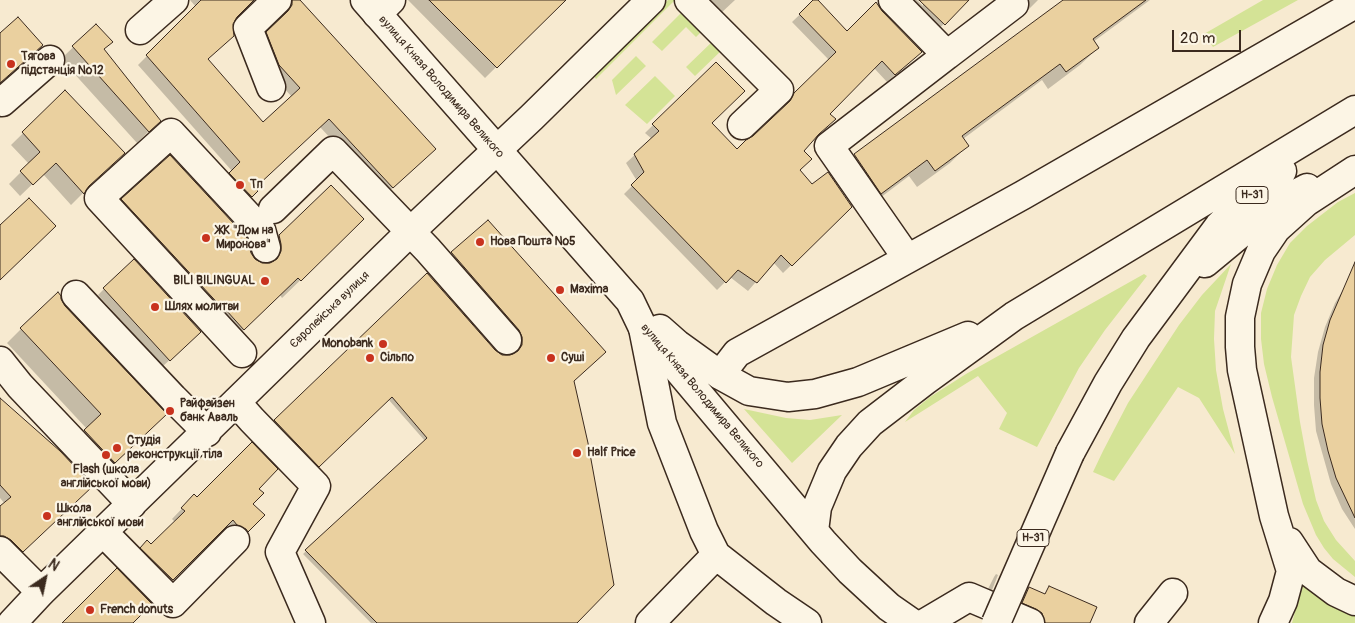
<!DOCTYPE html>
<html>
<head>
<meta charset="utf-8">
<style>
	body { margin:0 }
	#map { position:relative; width:1355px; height:623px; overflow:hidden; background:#f7ead0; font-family:Pangolin,sans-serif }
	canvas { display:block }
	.north { position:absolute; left:20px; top:553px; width:50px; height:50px; -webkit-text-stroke:4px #fcf5e5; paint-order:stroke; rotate:34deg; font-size:14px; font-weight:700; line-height:20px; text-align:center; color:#3b2a1e }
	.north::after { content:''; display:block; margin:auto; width:18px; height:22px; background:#3b2a1e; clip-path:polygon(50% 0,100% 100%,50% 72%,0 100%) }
	.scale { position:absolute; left:1172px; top:30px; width:69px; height:22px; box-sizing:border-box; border:2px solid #3b2a1e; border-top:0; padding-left:6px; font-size:15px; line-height:18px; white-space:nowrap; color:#3b2a1e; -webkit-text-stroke:4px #fcf5e5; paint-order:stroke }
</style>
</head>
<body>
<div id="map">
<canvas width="1355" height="623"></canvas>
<div class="north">N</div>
<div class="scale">20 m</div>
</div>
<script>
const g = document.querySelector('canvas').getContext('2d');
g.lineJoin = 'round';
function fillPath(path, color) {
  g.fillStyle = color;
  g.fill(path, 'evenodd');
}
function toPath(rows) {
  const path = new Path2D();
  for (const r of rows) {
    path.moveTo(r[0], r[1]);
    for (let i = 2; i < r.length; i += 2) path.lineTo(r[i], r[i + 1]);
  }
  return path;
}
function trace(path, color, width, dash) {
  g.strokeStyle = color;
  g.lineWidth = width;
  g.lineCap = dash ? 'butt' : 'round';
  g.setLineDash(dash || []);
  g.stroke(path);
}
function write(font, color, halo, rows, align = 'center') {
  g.font = font + ' Pangolin,sans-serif';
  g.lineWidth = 4.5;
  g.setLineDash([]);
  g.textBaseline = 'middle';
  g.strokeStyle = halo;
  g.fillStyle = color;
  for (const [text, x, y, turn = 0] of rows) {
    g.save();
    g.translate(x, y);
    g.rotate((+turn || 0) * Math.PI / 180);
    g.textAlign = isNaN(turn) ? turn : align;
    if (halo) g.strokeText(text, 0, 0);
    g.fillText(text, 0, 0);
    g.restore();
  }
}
fillPath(toPath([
	[668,0,675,0,596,79,593,75],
	[1263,0,1298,0,1213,47,1204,34],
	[686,8,705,28,696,37,686,27,662,51,652,42],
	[715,39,724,48,695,76,686,67],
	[636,56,646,66,616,95,612,80],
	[655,76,675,96,647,124,625,105],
	[1355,193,1355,235,1325,260,1310,277,1301,296,1294,315,1291,357,1300,422,1307,460,1316,500,1324,521,1336,540,1355,561,1355,577,1333,559,1324,548,1316,535,1303,504,1272,397,1264,364,1261,339,1261,313,1267,289,1277,265,1290,243,1307,226,1338,202],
	[1231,264,1215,311,1214,339,1216,370,1223,409,1235,454,1199,398,1178,387,1114,481,1093,472,1103,451,1128,403,1179,325,1202,295],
	[1144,274,1147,276,1105,330,1079,368,1037,447,999,429,1007,413,978,376,905,422,914,410,930,397,966,374],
	[744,409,786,418,810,420,842,415,792,463],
	[1302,572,1355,611,1355,623,1292,623,1300,593]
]), '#d4e396');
fillPath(toPath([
	[190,0,253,0,236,17,231,25,233,36,207,60,263,124,292,97,271,74,258,42,280,21,284,14,284,5,281,0,299,0,426,158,384,196,320,127,253,188,256,191,242,205,221,182,232,171,138,65,196,7],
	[408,0,564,0,485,78],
	[708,0,735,0,720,14],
	[815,0,847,33,921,52,887,82,874,68,829,114,813,138,802,151,799,170,812,186,851,207,783,273,773,262,748,291,730,277,717,290,624,194,637,181,626,163,652,139,645,133,716,63,710,123,737,151,753,137,782,110,786,102,829,60,792,22],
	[895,0,917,0,923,6,923,2,921,0,967,0,932,36],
	[1016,0,1038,0,1027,11],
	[1065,0,1150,0,1093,42,1098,48,1080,65,1048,89,1042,80,963,139,968,145,950,163,917,187,909,176,864,210,837,172,854,155],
	[96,25,103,50,159,121,137,143,61,59],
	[65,92,86,188,83,193,71,205,43,174,20,196,9,184,29,164,11,145],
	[122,200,250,253,254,260,264,264,261,254,280,236,345,237,282,298,280,295,226,347,104,218],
	[488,221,572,381,575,623,371,623,303,554,425,441,388,399,315,469,272,424,427,275,494,351,501,356,510,357,517,353,519,350,520,341,449,256],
	[1355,270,1355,529,1342,509,1331,484,1316,431,1314,405,1314,378,1318,352,1325,327,1335,303],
	[104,289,194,338,163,366,98,295],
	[60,299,150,428,99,477,70,446,87,429,7,343,21,329],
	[0,400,85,492,16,557,0,543,0,508,5,504,0,498],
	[257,489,252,504,263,515,237,541,227,535,222,529,162,589,131,558,147,542,151,546,175,522,172,519,194,496,197,498],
	[996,574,998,575,992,590,989,592,987,591,994,577],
	[1049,588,1088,623,1043,623,1020,605,1026,591,1029,589,1044,595]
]), '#0003');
const building = toPath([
	[201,0,254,0,237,17,233,24,234,36,208,59,263,122,300,88,279,65,266,32,288,11,292,5,292,0,300,0,436,149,393,188,329,119,255,188,258,191,252,197,229,173,240,162,146,55,201,0],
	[429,0,566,0,497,68,429,0],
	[813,0,818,0,847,31,876,2,882,11,922,52,895,75,882,61,830,114,836,119,819,134,804,151,812,159,800,170,812,184,828,172,852,207,792,266,781,255,757,283,738,270,726,283,631,185,644,172,634,154,659,131,652,124,716,62,745,91,712,123,737,149,746,140,753,136,790,101,794,93,836,52,799,14,813,0],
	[919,0,969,0,945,25,919,0],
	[1063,0,1146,0,1093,39,1099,48,1066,72,1060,64,962,136,969,146,935,171,927,160,881,194,854,154,1063,0],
	[18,17,43,45,0,83,0,33,18,17],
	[96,24,113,42,104,49,161,121,149,132,72,46,96,24],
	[65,90,125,153,89,186,84,194,56,163,33,185,20,171,40,152,22,132,65,90],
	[170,155,247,238,251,253,255,259,262,263,270,263,277,259,281,251,281,244,279,235,331,185,364,219,301,281,298,278,244,330,226,310,225,311,121,199,170,155],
	[29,198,56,226,0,280,0,225,29,198],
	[488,220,606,352,574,381,588,443,614,585,577,623,377,623,305,550,427,438,392,397,319,467,274,420,427,273,495,350,502,355,510,355,518,351,522,345,522,337,519,330,451,252,488,220],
	[134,259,201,332,170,361,103,288,134,259],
	[1355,262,1355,518,1336,478,1328,451,1322,424,1320,398,1320,372,1323,345,1330,320,1355,262],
	[58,292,61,296,61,299,65,306,167,414,115,463,84,430,101,414,20,328,58,292],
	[0,398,60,451,93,486,23,552,11,540,4,536,0,536,0,506,11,497,0,485,0,398],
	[252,442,278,469,259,489,264,493,253,504,265,515,248,532,246,529,237,525,233,520,173,580,140,548,147,540,151,544,185,511,181,508,194,494,197,497,252,442],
	[117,568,152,604,133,623,62,623,117,568],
	[1049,586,1097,607,1090,623,1045,623,1042,613,1036,609,1022,603,1029,587,1045,594,1049,586]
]);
fillPath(building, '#ead09f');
trace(building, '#3b2a1e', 1);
const minor = toPath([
	[689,0,779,90,742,125],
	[893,0,947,55,829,146,907,258],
	[377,14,391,0],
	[140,30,174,0],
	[947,55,1014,4],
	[271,87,248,28,277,0],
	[0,100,2,102,50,60],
	[273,209,333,151,428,250,507,340],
	[76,295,173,398,207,432],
	[643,328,662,423,704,531,716,555,776,602,807,623],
	[242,353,99,198,171,133,261,230,266,248],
	[0,361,20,386,132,504],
	[720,375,737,353,1023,195,1355,4],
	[236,402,252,420,316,486,280,552,311,623],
	[103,532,173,603,235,540],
	[0,551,41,592],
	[12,623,41,592,236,402,411,231,532,117,651,0],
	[650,623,716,555],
	[925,623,969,597,1030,623],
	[1149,623,1173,593]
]);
const major = toPath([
	[365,0,630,301,643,328,823,542,850,571,889,607,912,623],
	[1205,263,1275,205,1307,188],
	[660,329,677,344,720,375,749,391,788,397,815,394,858,382,968,336],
	[1070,453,1108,383,1136,338,1219,226,1263,184,1282,171],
	[814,531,817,507,832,471,849,446,870,423,926,380,1014,316,1355,110],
	[1289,542,1308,571,1336,592,1355,601],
	[1273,623,1283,601,1291,571,1274,516,1242,370,1240,347,1240,317,1247,284,1261,251,1276,229,1306,202,1355,170]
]);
trace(minor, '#3b2a1e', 31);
trace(major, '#3b2a1e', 31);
trace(minor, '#fcf5e5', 28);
trace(major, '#fcf5e5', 28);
const majorBridge = toPath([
	[996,623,1070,453]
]);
trace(majorBridge, '#3b2a1e', 31, []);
trace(majorBridge, '#fcf5e5', 28);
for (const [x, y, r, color] of [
	[11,64,5,"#c8321e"],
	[240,185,5,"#c8321e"],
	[206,238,5,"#c8321e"],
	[480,242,5,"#c8321e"],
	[265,281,5,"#c8321e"],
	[560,290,5,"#c8321e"],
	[155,307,5,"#c8321e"],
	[383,344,5,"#c8321e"],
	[370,358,5,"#c8321e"],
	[551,358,5,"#c8321e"],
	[170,411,5,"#c8321e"],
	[117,448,5,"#c8321e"],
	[577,453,5,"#c8321e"],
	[106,455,5,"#c8321e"],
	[47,516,5,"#c8321e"],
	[90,610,5,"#c8321e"]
]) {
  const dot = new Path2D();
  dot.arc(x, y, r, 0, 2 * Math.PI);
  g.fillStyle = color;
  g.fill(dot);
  trace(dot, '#fcf5e5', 2);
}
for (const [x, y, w] of [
	[1252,195,32],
	[1033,538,32]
]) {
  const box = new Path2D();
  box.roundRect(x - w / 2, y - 8.5, w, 17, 4);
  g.fillStyle = '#fcf5e5';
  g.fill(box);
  trace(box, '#3b2a1e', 1);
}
write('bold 11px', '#3b2a1e', null, [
	["Н-31",1252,195],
	["Н-31",1033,538]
]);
write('bold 12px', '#3b2a1e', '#fcf5e5', [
	["Тягова",21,57],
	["пiдстанцiя №12",21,71],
	["Тп",250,185],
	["ЖК \"Дом на",216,231],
	["Миронова\"",216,245],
	["Нова Пошта №5",490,242],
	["BILI BILINGUAL",255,281,"right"],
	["Maxima",570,290],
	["Шлях молитви",165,307],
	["Monobank",373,344,"right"],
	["Сільпо",380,358],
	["Суші",561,358],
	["Райфайзен",180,404],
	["банк Аваль",180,418],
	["Студія",127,441],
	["реконструкції тіла",127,455],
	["Half Price",587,453],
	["Flash (школа",106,470,"center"],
	["англійської мови)",106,484,"center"],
	["Школа",57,509],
	["англійської мови",57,523],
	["French donuts",100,610]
], 'left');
write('12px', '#3b2a1e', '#fcf5e5', [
	["вулиця Князя Володимира Великого",441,87,49],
	["Європейська вулиця",330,310,-44],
	["вулиця Князя Володимира Великого",702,396,50]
]);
</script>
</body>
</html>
